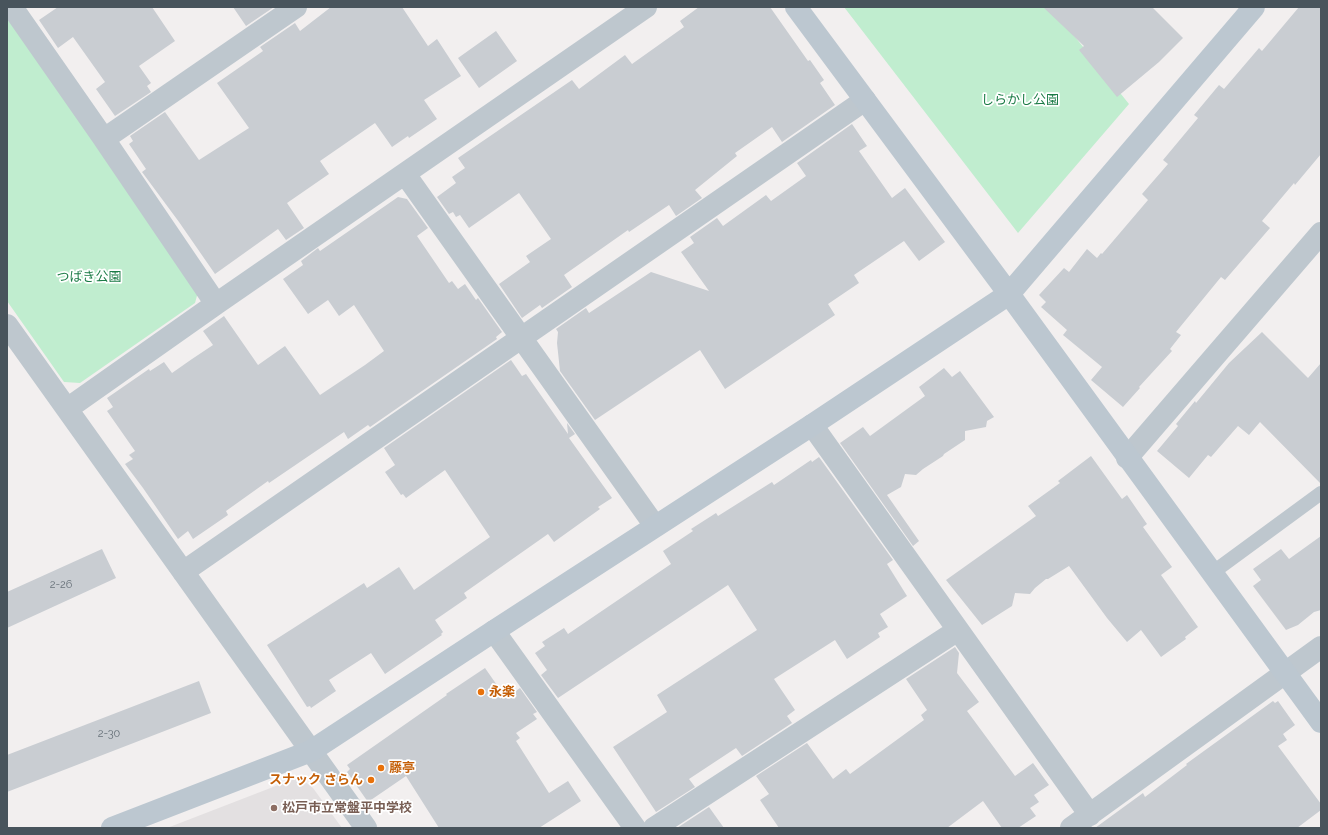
<!DOCTYPE html>
<html>
<head>
<meta charset="utf-8">
<style>
	body { margin:0 }
	#map { position:relative; width:1328px; height:835px; overflow:hidden; background:#f2efef; font-family:Raleway,sans-serif }
	canvas { display:block }
	.frame { position:absolute; inset:0; border:8px solid #48545c; pointer-events:none }
</style>
</head>
<body>
<div id="map">
<canvas width="1328" height="835"></canvas>
<div class="frame"></div>
</div>
<script>
const g = document.querySelector('canvas').getContext('2d');
g.lineJoin = 'round';
function fillPath(path, color) {
  g.fillStyle = color;
  g.fill(path, 'evenodd');
}
function toPath(rows) {
  const path = new Path2D();
  for (const r of rows) {
    path.moveTo(r[0], r[1]);
    for (let i = 2; i < r.length; i += 2) path.lineTo(r[i], r[i + 1]);
  }
  return path;
}
function trace(path, color, width, dash) {
  g.strokeStyle = color;
  g.lineWidth = width;
  g.lineCap = dash ? 'butt' : 'round';
  g.setLineDash(dash || []);
  g.stroke(path);
}
function write(font, color, halo, rows, align = 'center') {
  g.font = font + ' Raleway,"Noto Sans JP",sans-serif';
  g.lineWidth = 3.5;
  g.setLineDash([]);
  g.textBaseline = 'middle';
  g.strokeStyle = halo;
  g.fillStyle = color;
  for (const [text, x, y, turn = 0] of rows) {
    g.save();
    g.translate(x, y);
    g.rotate((+turn || 0) * Math.PI / 180);
    g.textAlign = isNaN(turn) ? turn : align;
    if (halo) g.strokeText(text, 0, 0);
    g.fillText(text, 0, 0);
    g.restore();
  }
}
fillPath(toPath([
	[299,777,313,788,342,828,167,828]
]), '#e3e0e1');
fillPath(toPath([
	[844,7,1051,7,1129,104,1018,233],
	[7,15,198,292,195,303,80,383,64,382,7,301]
]), '#c0edcf');
fillPath(toPath([
	[58,7,152,7,175,41,139,66,151,83,147,86,151,92,115,116,96,89,105,82,73,37,58,48,39,20],
	[233,7,274,7,246,26],
	[331,7,402,7,428,46,437,39,461,76,424,100,437,119,409,138,408,136,392,147,375,123,320,161,329,174,287,203,304,228,286,240,278,229,215,274,179,222,142,172,146,169,129,144,133,141,130,136,165,112,199,160,249,128,217,83,263,51,260,47,295,23,300,31],
	[699,7,770,7,808,61,810,60,824,80,820,83,835,105,782,142,772,127,735,153,737,156,695,190,702,198,676,216,669,205,629,232,628,230,564,275,572,287,542,308,540,305,522,318,499,284,530,262,526,256,551,239,519,193,469,228,460,215,456,217,453,212,449,214,437,197,456,183,452,177,465,168,458,158,572,80,579,89,625,55,632,64,684,27,680,21],
	[1043,7,1152,7,1183,38,1159,62,1117,97,1079,50,1084,46],
	[1299,7,1321,7,1321,154,1295,185,1294,183,1262,221,1270,228,1225,280,1221,277,1176,332,1181,335,1170,349,1172,351,1139,387,1140,388,1123,407,1091,380,1102,367,1063,335,1067,330,1041,307,1046,302,1039,295,1064,268,1069,272,1087,249,1097,258,1101,253,1102,254,1148,200,1142,194,1168,164,1163,160,1198,118,1194,115,1219,85,1224,89,1259,48,1262,51],
	[496,31,517,61,479,88,458,58],
	[852,124,867,146,859,151,892,198,905,188,945,242,919,261,904,241,854,275,859,283,828,304,835,315,725,389,700,350,595,420,560,371,557,343,558,332,556,329,586,308,589,313,651,272,709,291,681,252,694,243,690,237,717,218,723,226,766,195,771,201,806,176,797,163],
	[398,197,407,199,428,228,417,236,449,283,452,281,458,289,465,284,476,300,478,298,502,332,496,337,497,339,370,427,368,425,348,439,344,432,269,483,268,481,226,511,228,515,193,539,188,531,178,539,143,488,125,464,133,459,129,455,135,451,107,411,113,407,107,398,149,369,150,371,164,362,172,373,192,359,213,345,203,331,224,316,258,365,285,346,320,395,365,365,384,351,354,305,339,316,328,300,308,314,283,279,303,265,301,261,318,248,320,251],
	[1262,332,1308,378,1321,363,1321,484,1260,422,1249,435,1238,426,1211,457,1208,455,1189,478,1157,451,1178,426,1176,424,1195,401,1196,403,1229,363],
	[511,360,522,376,526,374,568,434,567,423,575,434,569,438,612,498,598,507,600,509,554,542,548,534,464,593,467,598,435,620,443,632,441,634,442,635,385,674,371,653,329,680,336,691,311,708,310,706,307,707,267,645,364,583,367,588,399,567,414,590,490,537,445,470,406,498,403,494,401,495,385,472,395,465,384,448],
	[944,368,952,377,960,371,994,417,987,421,986,427,965,431,965,440,944,454,943,456,923,469,916,475,905,474,901,487,887,495,919,541,913,546,840,443,863,427,870,436,925,396,919,387],
	[1091,456,1122,499,1127,495,1147,524,1143,527,1172,567,1161,575,1198,627,1185,637,1186,639,1161,657,1141,630,1127,642,1107,618,1069,566,1048,579,1046,579,1035,588,1030,594,1015,593,1012,606,982,625,946,580,1036,516,1028,506,1060,483,1058,481],
	[819,457,893,560,887,564,907,596,880,614,888,627,878,633,880,637,847,659,835,640,774,679,795,710,787,716,792,723,742,756,736,748,689,779,695,787,656,812,613,747,667,712,657,695,757,630,728,585,558,698,541,675,547,670,535,653,545,646,542,642,564,628,568,634,671,564,663,551,693,531,691,529,716,513,718,516,772,482,774,485,811,460,812,462],
	[1321,536,1321,610,1314,612,1298,625,1286,630,1253,586,1261,580,1253,569,1281,549,1289,559],
	[102,549,116,578,7,628,7,592],
	[955,647,959,653,957,673,979,702,967,711,1015,776,1033,763,1049,785,1034,795,1039,802,1030,808,1036,816,1018,828,1002,828,983,801,947,828,779,828,760,800,769,794,756,776,807,743,833,779,846,769,850,774,924,720,921,715,927,710,906,679],
	[485,668,506,698,520,688,537,712,533,714,537,719,516,733,520,738,516,741,549,793,568,781,581,801,539,828,439,828,406,776,368,802,347,772,350,769,347,765,447,695,446,694],
	[199,681,211,713,7,792,7,755],
	[1273,701,1275,703,1278,701,1295,725,1283,734,1287,740,1278,746,1321,804,1321,810,1297,828,1095,828,1143,793,1145,797,1187,765,1186,764],
	[709,807,724,828,677,828]
]), '#c9cdd2');
trace(toPath([
	[1212,573,1321,493]
]), '#bec7ce', 14);
trace(toPath([
	[12,7,104,139],
	[405,174,655,526],
	[216,304,646,7],
	[7,325,366,828],
	[67,409,216,304,104,139,296,7],
	[812,425,1090,815],
	[1127,458,1321,233],
	[183,572,865,100],
	[494,631,635,828],
	[654,828,958,630],
	[1071,828,1321,647]
]), '#bec7ce', 22);
trace(toPath([
	[796,7,1009,294,1321,722],
	[112,828,311,751,494,631,812,425,1009,294,1254,7]
]), '#bcc7d0', 22);
for (const [x, y, r, color] of [
	[481,692,4,"#e8710a"],
	[381,768,4,"#e8710a"],
	[371,780,4,"#e8710a"],
	[274,808,4,"#8d6e63"]
]) {
  const dot = new Path2D();
  dot.arc(x, y, r, 0, 2 * Math.PI);
  g.fillStyle = color;
  g.fill(dot);
  trace(dot, '#fff', 1.5);
}
write('11px', '#68727a', null, [
	["2-26",61,585],
	["2-30",109,734]
]);
write('13px', '#1b7b46', '#fff', [
	["しらかし公園",1020,100],
	["つばき公園",89,277]
]);
write('bold 13px', '#c56008', '#fff', [
	["永楽",489,692],
	["藤亭",389,768],
	["スナック さらん",363,780,"right"]
], 'left');
write('bold 13px', '#785e54', '#fff', [
	["松戸市立常盤平中学校",282,808]
], 'left');
</script>
</body>
</html>
